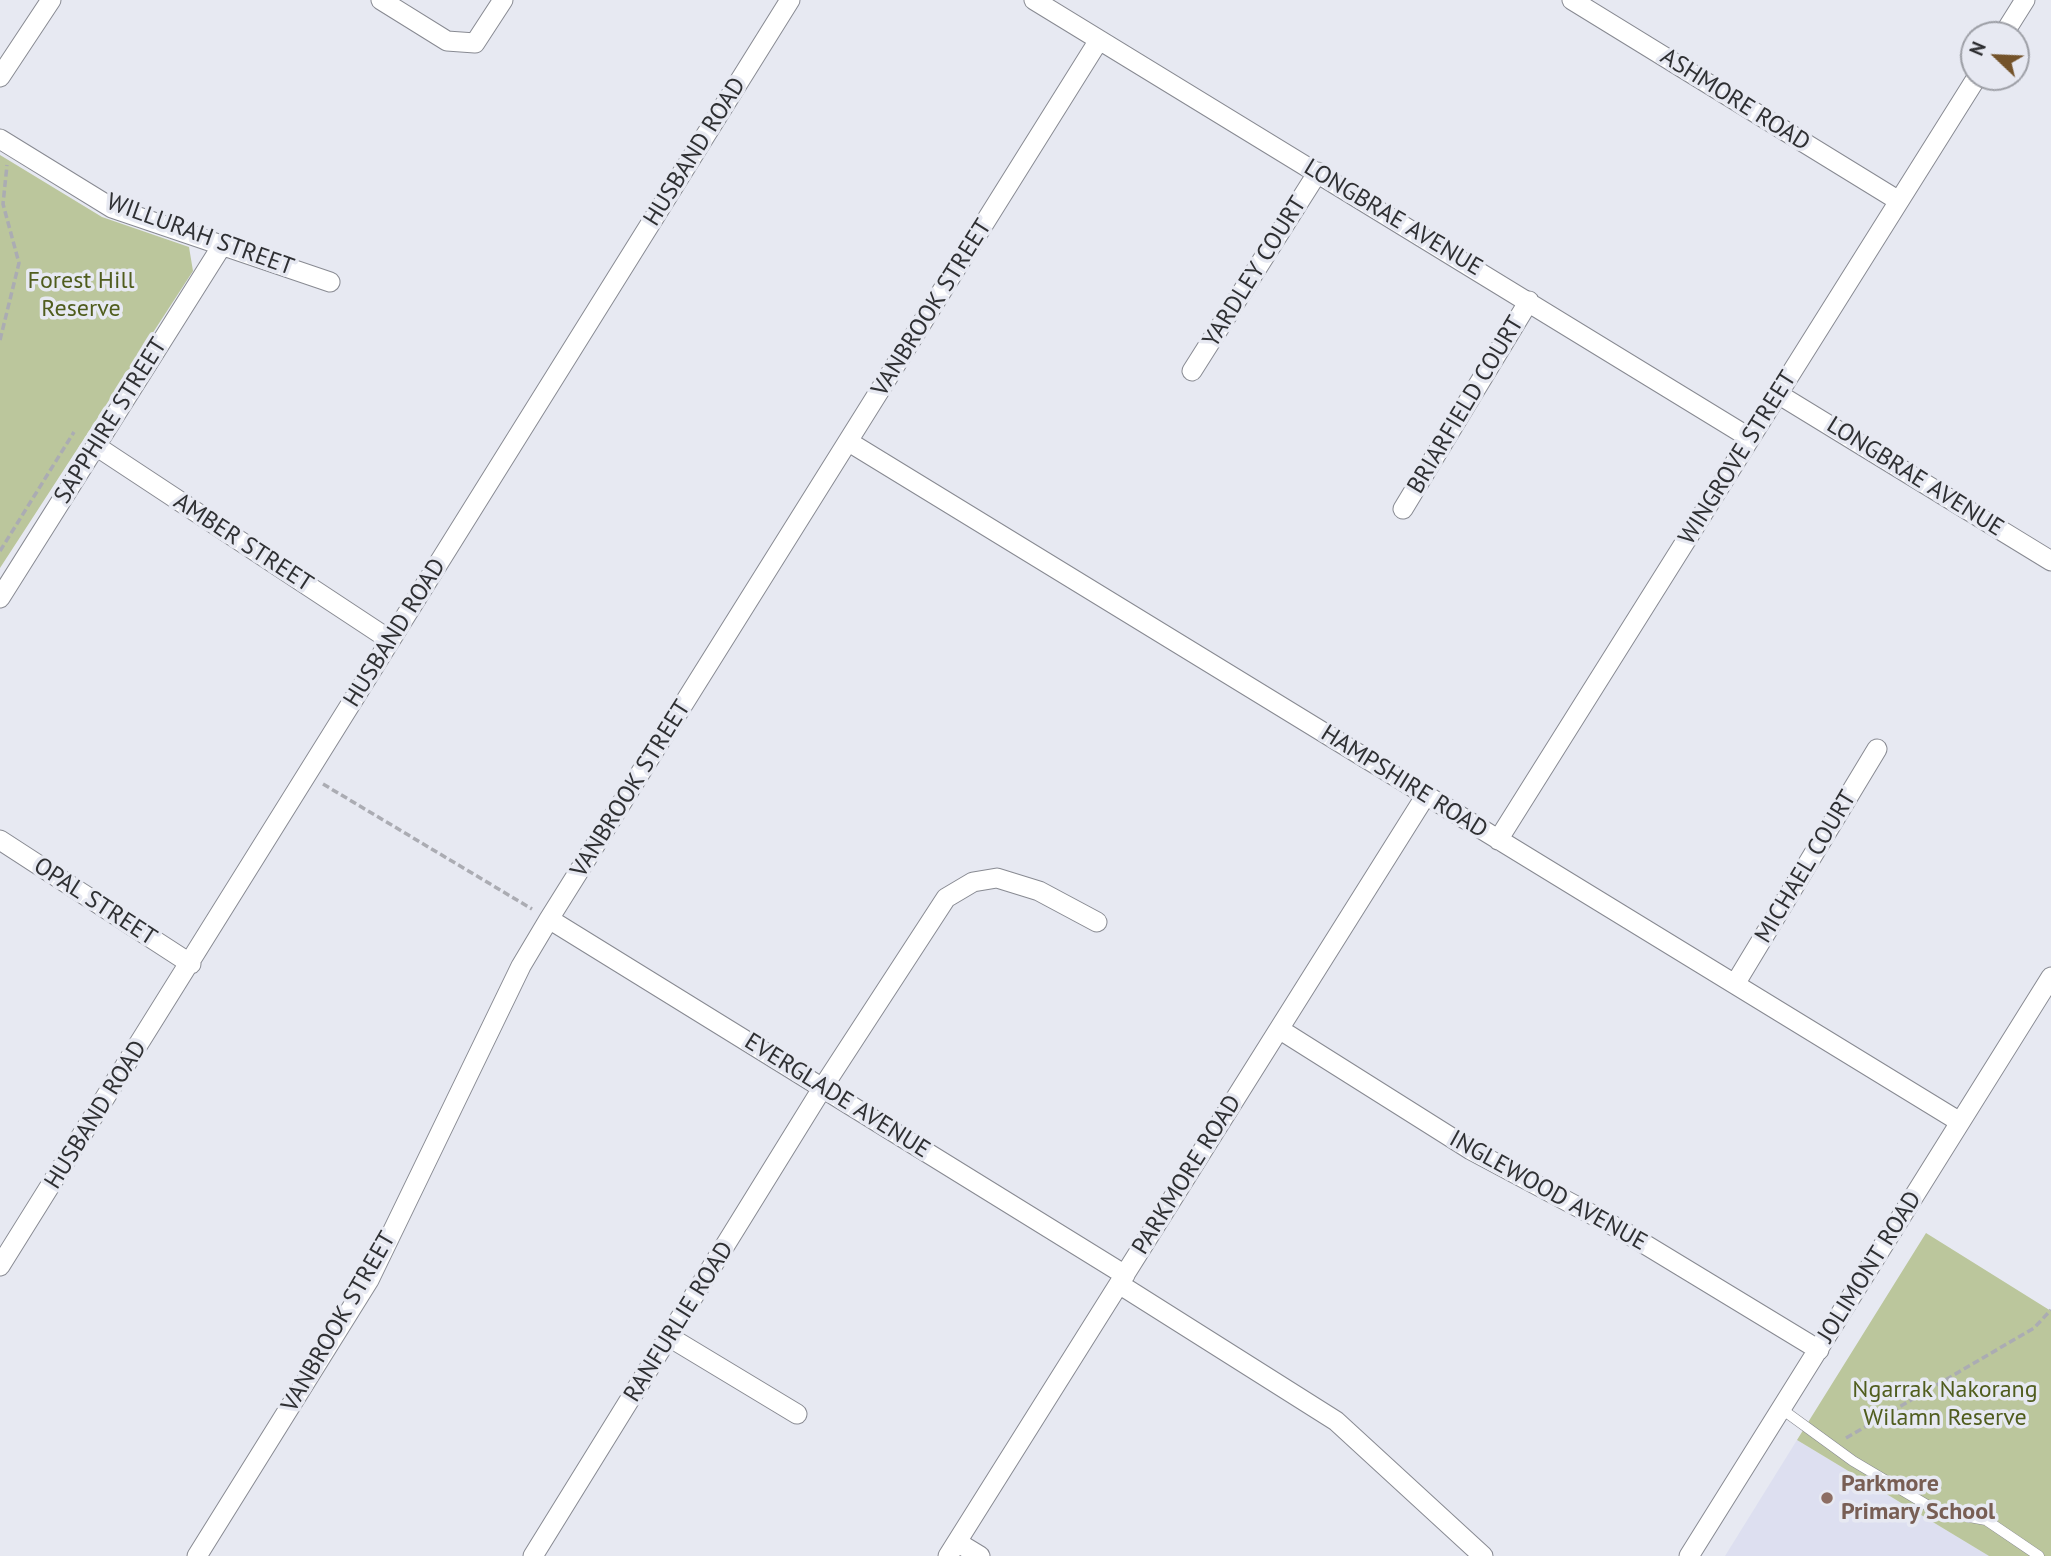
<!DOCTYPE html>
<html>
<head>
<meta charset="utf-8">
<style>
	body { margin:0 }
	#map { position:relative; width:2051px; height:1556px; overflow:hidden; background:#e7e9f2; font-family:"PT Sans",sans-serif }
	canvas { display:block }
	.north { position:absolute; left:1960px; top:21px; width:70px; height:70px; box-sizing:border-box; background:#e7e9f2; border:2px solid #9d9fa6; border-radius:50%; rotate:293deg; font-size:19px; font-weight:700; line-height:28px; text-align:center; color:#2f3033 }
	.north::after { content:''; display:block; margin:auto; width:24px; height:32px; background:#74532a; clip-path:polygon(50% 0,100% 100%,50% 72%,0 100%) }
</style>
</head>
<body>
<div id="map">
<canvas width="2051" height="1556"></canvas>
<div class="north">N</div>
</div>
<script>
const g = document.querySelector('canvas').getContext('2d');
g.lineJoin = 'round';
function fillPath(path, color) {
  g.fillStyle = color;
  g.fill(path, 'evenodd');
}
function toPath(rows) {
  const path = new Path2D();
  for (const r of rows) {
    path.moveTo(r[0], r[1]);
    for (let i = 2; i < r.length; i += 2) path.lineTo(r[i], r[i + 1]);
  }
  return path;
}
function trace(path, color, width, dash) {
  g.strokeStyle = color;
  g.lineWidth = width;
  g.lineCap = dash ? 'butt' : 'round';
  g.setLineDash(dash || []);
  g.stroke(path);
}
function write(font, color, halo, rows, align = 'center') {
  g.font = font + ' "PT Sans",sans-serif';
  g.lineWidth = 7;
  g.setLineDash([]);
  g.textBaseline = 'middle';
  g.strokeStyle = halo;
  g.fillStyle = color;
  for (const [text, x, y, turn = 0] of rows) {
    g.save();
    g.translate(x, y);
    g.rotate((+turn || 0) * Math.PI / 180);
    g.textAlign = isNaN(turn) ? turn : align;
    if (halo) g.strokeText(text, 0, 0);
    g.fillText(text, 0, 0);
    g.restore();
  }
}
fillPath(toPath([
	[1797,1440,1989,1556,1725,1556]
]), '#dddff0');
fillPath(toPath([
	[0,155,102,217,189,247,193,271,0,568],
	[1926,1233,2051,1311,2051,1556,1989,1556,1797,1440]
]), '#bbc69c');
const service = toPath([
	[1783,1410,1853,1461,1937,1511,1986,1520,2039,1556]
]);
const minor = toPath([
	[381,0,447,41,475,43,503,0],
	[1034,0,1750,438],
	[1572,0,1899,201],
	[2003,35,2025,0],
	[0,77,51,0],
	[0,139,112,208,330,282],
	[1192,371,1318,172],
	[1778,394,2051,561],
	[849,442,1960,1122],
	[96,446,390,640],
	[1403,509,1529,301],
	[0,598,223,244],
	[0,840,191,964],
	[1498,840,1977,77],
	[549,919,1125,1275],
	[1735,984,1877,749],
	[1279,1029,1471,1150,1623,1231,1819,1350],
	[0,1266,790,0],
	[1119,1284,1336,1421,1483,1556],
	[671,1338,797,1414],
	[957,1542,980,1556],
	[197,1556,369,1280,521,966,549,919,1099,40],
	[533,1556,823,1087,946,898,973,882,997,878,1039,891,1097,922],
	[948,1556,1426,795],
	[1689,1556,2051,977]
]);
trace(service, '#888a92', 11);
trace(minor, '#888a92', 21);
trace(toPath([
	[0,340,19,263,3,204,7,165],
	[0,551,74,432],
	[323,784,532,909],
	[1846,1438,2034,1328,2051,1310]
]), '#abacb3', 3.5, [7, 3.5]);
trace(service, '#fff', 10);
trace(minor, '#fff', 19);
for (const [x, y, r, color] of [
	[1827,1498,7,"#8d6e63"]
]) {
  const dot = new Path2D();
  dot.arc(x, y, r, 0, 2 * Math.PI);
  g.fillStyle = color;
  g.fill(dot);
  trace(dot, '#e7e9f2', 2.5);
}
write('24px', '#2f3033', '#e7e9f2', [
	["ASHMORE ROAD",1735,100,32],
	["HUSBAND ROAD",695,152,-58],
	["LONGBRAE AVENUE",1393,218,31],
	["WILLURAH STREET",200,235,20],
	["YARDLEY COURT",1255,272,-58],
	["VANBROOK STREET",932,308,-58],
	["BRIARFIELD COURT",1466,405,-59],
	["SAPPHIRE STREET",111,421,-58],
	["WINGROVE STREET",1738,458,-58],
	["LONGBRAE AVENUE",1915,477,32],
	["AMBER STREET",243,543,33],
	["HUSBAND ROAD",395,633,-58],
	["HAMPSHIRE ROAD",1404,782,32],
	["VANBROOK STREET",631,789,-58],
	["MICHAEL COURT",1806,867,-59],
	["OPAL STREET",95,902,33],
	["EVERGLADE AVENUE",837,1096,32],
	["HUSBAND ROAD",96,1115,-58],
	["PARKMORE ROAD",1187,1175,-58],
	["INGLEWOOD AVENUE",1548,1191,29],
	["JOLIMONT ROAD",1870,1267,-58],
	["VANBROOK STREET",339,1322,-60],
	["RANFURLIE ROAD",679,1322,-58]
]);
write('24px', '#505d1e', '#e7e9f2', [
	["Forest Hill",81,281],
	["Reserve",81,309],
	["Ngarrak Nakorang",1945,1390],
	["Wilamn Reserve",1945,1418]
]);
write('bold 24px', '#785e54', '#e7e9f2', [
	["Parkmore",1841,1484],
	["Primary School",1841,1512]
], 'left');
</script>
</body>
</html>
